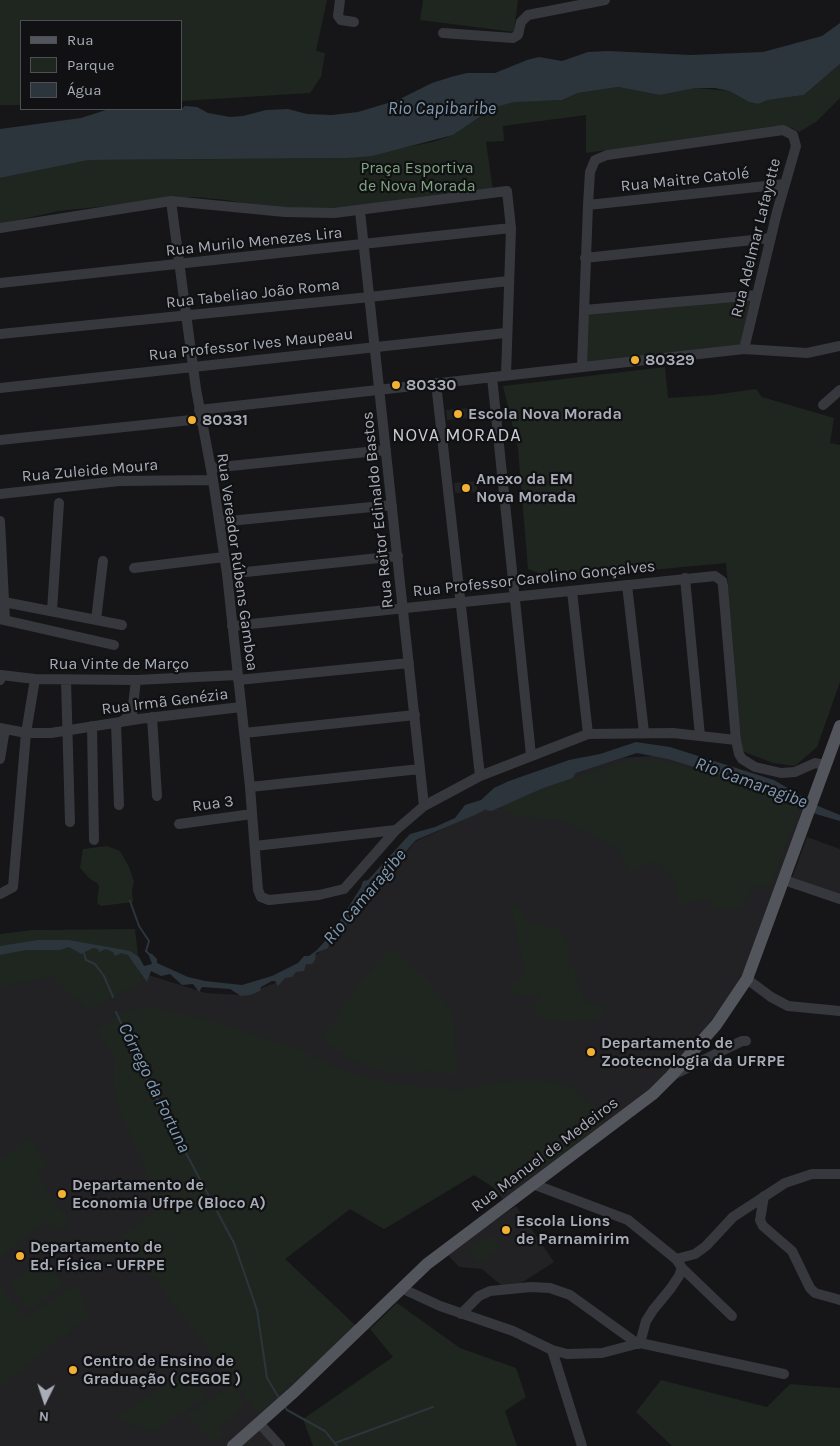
<!DOCTYPE html>
<html>
<head>
<meta charset="utf-8">
<style>
	body { margin:0 }
	#map { position:relative; width:840px; height:1446px; overflow:hidden; background:#161618; font-family:Karla,sans-serif }
	canvas { display:block }
	.legend { position:absolute; left:20px; top:20px; width:162px; height:90px; box-sizing:border-box; background:#111113; border:1px solid #4d4f55; margin:0; padding:6px 9px; list-style:none; font-size:15px; color:#a8adb8 }
	.legend li { display:flex; align-items:center; gap:10px; height:25px }
	.legend b { width:25px; border:1px solid #4d4f55 }
	.north { position:absolute; left:20px; top:1376px; width:50px; height:50px; -webkit-text-stroke:4px #111113; paint-order:stroke; rotate:184deg; font-size:14px; font-weight:700; line-height:20px; text-align:center; color:#a8adb8 }
	.north::after { content:''; display:block; margin:auto; width:18px; height:22px; background:#a8adb8; clip-path:polygon(50% 0,100% 100%,50% 72%,0 100%) }
</style>
</head>
<body>
<div id="map">
<canvas width="840" height="1446"></canvas>
<ul class="legend">
<li><b style="height:6px;background:#53555c"></b>Rua</li>
<li><b style="height:14px;background:#1e261f"></b>Parque</li>
<li><b style="height:14px;background:#2c353c"></b>Água</li>
</ul>
<div class="north">N</div>
</div>
<script>
const g = document.querySelector('canvas').getContext('2d');
g.lineJoin = 'round';
function fillPath(path, color) {
  g.fillStyle = color;
  g.fill(path, 'evenodd');
}
function toPath(rows) {
  const path = new Path2D();
  for (const r of rows) {
    path.moveTo(r[0], r[1]);
    for (let i = 2; i < r.length; i += 2) path.lineTo(r[i], r[i + 1]);
  }
  return path;
}
function trace(path, color, width, dash) {
  g.strokeStyle = color;
  g.lineWidth = width;
  g.lineCap = dash ? 'butt' : 'round';
  g.setLineDash(dash || []);
  g.stroke(path);
}
function write(font, color, halo, rows, align = 'center') {
  g.font = font + ' Karla,sans-serif';
  g.lineWidth = 4.5;
  g.setLineDash([]);
  g.textBaseline = 'middle';
  g.strokeStyle = halo;
  g.fillStyle = color;
  for (const [text, x, y, turn = 0] of rows) {
    g.save();
    g.translate(x, y);
    g.rotate((+turn || 0) * Math.PI / 180);
    g.textAlign = isNaN(turn) ? turn : align;
    if (halo) g.strokeText(text, 0, 0);
    g.fillText(text, 0, 0);
    g.restore();
  }
}
fillPath(toPath([
	[469,408,470,418,447,420,446,410],
	[477,481,477,492,455,493,454,483],
	[664,755,731,774,807,806,742,978,671,1076,507,1204,493,1187,474,1175,384,1229,350,1209,285,1259,360,1330,259,1423,275,1446,0,1446,0,959,119,966,206,993,241,995,281,981,321,951,416,841,543,784,622,758],
	[807,837,840,849,840,895,792,878],
	[516,1206,554,1262,515,1287,502,1286,482,1269,459,1267,447,1254]
]), '#222225');
fillPath(toPath([
	[0,0,327,0,316,51,325,53,321,77,310,93,181,101,181,21,21,21,21,105,0,105],
	[423,0,518,0,514,32,420,20],
	[840,64,840,98,816,122,799,132,792,128,774,126,586,153,586,115,503,126,504,141,486,142,493,190,348,212,261,207,227,200,193,197,59,211,0,224,0,178,89,160,348,158,433,142,453,135,493,108,516,101,562,100,578,93,618,87,660,95,696,88,729,91,749,102,758,104,768,100,804,95],
	[753,298,742,346,584,364,588,313],
	[665,367,668,398,713,395,756,389,762,397,834,418,830,443,840,445,840,682,817,747,795,766,773,763,742,751,726,563,556,579,528,569,518,449,503,386],
	[625,761,664,761,731,780,799,807,771,886,752,886,743,907,716,909,709,899,678,905,676,880,665,872,657,861,631,872,618,848,560,819,516,817,499,806,531,792],
	[107,846,120,851,129,867,134,882,132,890,133,902,101,906,97,903,99,886,97,883,90,879,80,868,83,849],
	[512,905,519,907,527,923,558,928,568,946,568,962,575,969,578,985,584,993,583,1003,604,1005,603,1014,595,1020,564,1022,538,1018,532,1007,542,995,528,994,519,998,508,986,523,977,524,965,514,924],
	[135,929,141,982,88,1010,51,976,0,988,0,934,32,930],
	[391,948,430,982,453,1013,457,1075,424,1071,381,1071,350,1059,321,1038,359,984],
	[150,1006,208,1020,296,1048,347,1072,397,1084,455,1090,508,1081,548,1081,573,1087,596,1110,606,1129,500,1195,493,1187,474,1175,384,1229,350,1209,285,1259,356,1326,259,1414,122,1237,156,1210,144,1164,119,1110,113,1077,115,1058,97,1029,122,1013],
	[28,1137,48,1166,36,1174,60,1210,70,1220,57,1231,47,1221,0,1257,0,1159],
	[491,1235,501,1249,478,1264,468,1250],
	[43,1258,64,1284,30,1310,10,1285],
	[77,1284,89,1315,0,1387,0,1285,26,1318],
	[397,1303,460,1348,516,1368,526,1397,505,1411,517,1446,313,1446,303,1419,393,1357,370,1329],
	[187,1369,207,1397,152,1433,115,1418],
	[661,1380,767,1407,790,1384,840,1388,840,1446,672,1446,636,1412],
	[232,1385,245,1406,219,1426,225,1435,214,1443,187,1415]
]), '#1e261f');
fillPath(toPath([
	[840,23,840,64,804,95,768,100,758,104,749,102,729,91,715,88,696,88,660,95,618,87,578,93,562,100,514,102,493,108,453,135,372,156,348,158,89,160,0,178,0,129,81,118,106,110,181,109,185,106,197,107,208,113,230,117,243,116,266,110,288,109,307,114,332,115,358,112,398,100,432,83,451,77,467,73,495,73,527,60,539,57,562,61,588,52,609,51,690,55,763,52,822,36],
	[636,742,670,747,774,780,818,806,840,815,840,821,816,814,774,794,724,776,668,759,637,753,561,778,528,782,512,790,504,797,505,800,475,815,416,840,356,908,340,936,335,935,334,939,330,940,328,948,316,953,315,960,312,964,306,964,304,971,296,972,292,977,285,978,278,986,275,981,272,981,261,987,260,991,250,995,241,996,230,989,202,987,199,992,193,984,182,985,170,974,161,976,151,971,147,982,128,955,121,953,115,956,113,952,106,949,99,952,98,949,93,948,81,954,69,947,60,950,26,950,0,955,0,946,38,940,69,940,130,951,139,957,144,966,152,964,148,953,152,954,157,959,157,963,188,977,205,981,242,985,272,976,298,963,304,956,309,956,317,950,333,932,361,887,363,881,368,880,410,834,435,827,455,818,465,805,481,800,494,788,509,781,569,760,600,754]
]), '#2c353c');
trace(toPath([
	[130,901,139,926,149,941,146,951,149,954],
	[84,953,86,960,95,964,104,976,113,997],
	[116,1012,147,1080,234,1243,257,1310,267,1378,279,1398],
	[285,1407,287,1410,325,1431,337,1446],
	[335,1443,433,1407]
]), '#2c353c', 2);
trace(toPath([
	[490,805,542,782,569,773]
]), '#2c353c', 12);
trace(toPath([
	[340,0,338,16,341,20,354,22],
	[443,33,513,38,518,35,521,22,528,15,605,0],
	[171,201,196,389,213,480,227,574,250,787,258,890,261,897,269,900,319,895,344,889,396,830,424,806,480,776,588,734,673,733,736,740],
	[588,205,785,184],
	[360,211,424,806],
	[0,228,171,201,285,212,334,213,507,191,511,228,506,375],
	[585,258,771,238],
	[0,283,511,228],
	[584,310,757,295],
	[0,334,370,297,508,281],
	[582,366,588,205,590,172,595,160,607,155,783,130,793,135,796,146,777,212,744,349],
	[492,377,531,755],
	[436,383,480,776],
	[0,388,505,333],
	[823,405,840,390],
	[199,410,744,349,807,353,840,346],
	[0,440,201,419],
	[211,468,386,450],
	[0,494,119,481,213,480],
	[0,521,5,620],
	[219,522,392,505],
	[134,568,224,557],
	[227,574,398,556],
	[685,578,700,736],
	[627,585,644,732],
	[572,591,588,734],
	[4,602,122,625],
	[52,611,59,503],
	[0,619,114,645],
	[96,620,103,561],
	[232,626,715,576,722,581,723,586,736,740,739,754,742,759,755,767,781,773,795,772,815,763,825,765],
	[0,680,1,675,35,679,136,680,237,675],
	[66,680,70,822],
	[238,680,409,663],
	[152,717,157,796],
	[122,721,132,714,136,680],
	[116,723,119,805],
	[92,726,94,840],
	[0,728,26,733,51,733,139,719,241,707],
	[244,733,415,715],
	[0,759,5,729],
	[250,787,420,769],
	[179,824,252,814],
	[255,846,396,830],
	[784,880,840,899],
	[0,894,13,887,26,733,35,679],
	[747,979,771,997,788,1006,840,1011],
	[673,1075,742,1041,746,1041],
	[533,1184,628,1220,676,1259,682,1268,679,1276,671,1288,653,1310,646,1321,640,1343],
	[764,1196,760,1220,763,1226,792,1251,810,1288,815,1293,840,1300],
	[676,1259,695,1254,706,1246,733,1217,785,1183,812,1174,840,1174],
	[682,1268,732,1316],
	[401,1288,440,1306,513,1331,552,1350,567,1354,602,1353,640,1343,784,1374],
	[461,1314,479,1296,490,1291,531,1287,550,1288,570,1295,638,1344],
	[552,1350,582,1446],
	[259,1423,280,1446]
]), '#37383d', 10);
trace(toPath([
	[233,1446,295,1391,427,1264,653,1094,671,1076,716,1025,747,979,840,726]
]), '#53555c', 12);
for (const [x, y, r, color] of [
	[635,360,5,"#f2b134"],
	[396,385,5,"#f2b134"],
	[458,414,5,"#f2b134"],
	[192,420,5,"#f2b134"],
	[466,488,5,"#f2b134"],
	[591,1052,5,"#f2b134"],
	[62,1194,5,"#f2b134"],
	[506,1230,5,"#f2b134"],
	[20,1256,5,"#f2b134"],
	[73,1370,5,"#f2b134"]
]) {
  const dot = new Path2D();
  dot.arc(x, y, r, 0, 2 * Math.PI);
  g.fillStyle = color;
  g.fill(dot);
  trace(dot, '#111113', 2);
}
write('16px', '#7fa381', '#111113', [
	["Praça Esportiva",417,168],
	["de Nova Morada",417,186]
]);
write('16px', '#a8adb8', '#111113', [
	["Rua Maitre Catolé",685,180,-6],
	["Rua Adelmar Lafayette",756,238,-76],
	["Rua Murilo Menezes Lira",254,242,-6],
	["Rua Tabeliao João Roma",253,294,-6],
	["Rua Professor Ives Maupeau",251,345,-6],
	["Rua Zuleide Moura",90,471,-5],
	["Rua Reitor Edinaldo Bastos",378,510,-96],
	["Rua Vereador Rúbens Gamboa",237,562,82],
	["Rua Professor Carolino Gonçalves",534,579,-6],
	["Rua Vinte de Março",119,664],
	["Rua Irmã Genézia",165,702,-7],
	["Rua 3",213,804,-8],
	["Rua Manuel de Medeiros",545,1155,-37]
]);
write('bold 16px', '#a8adb8', '#111113', [
	["80329",645,360],
	["80330",406,385],
	["Escola Nova Morada",468,414],
	["80331",202,420],
	["Anexo da EM",476,479],
	["Nova Morada",476,497],
	["Departamento de",601,1043],
	["Zootecnologia da UFRPE",601,1061],
	["Departamento de",72,1185],
	["Economia Ufrpe (Bloco A)",72,1203],
	["Escola Lions",516,1221],
	["de Parnamirim",516,1239],
	["Departamento de",30,1247],
	["Ed. Física - UFRPE",30,1265],
	["Centro de Ensino de",83,1361],
	["Graduação ( CEGOE )",83,1379]
], 'left');
write('italic 18px', '#7f9bb3', '#111113', [
	["Rio Capibaribe",442,109],
	["Rio Camaragibe",751,783,20],
	["Rio Camaragibe",365,897,-50],
	["Córrego da Fortuna",154,1088,64]
]);
g.letterSpacing = '1px';
write('18px', '#c9ccd4', '#111113', [
	["NOVA MORADA",457,436]
]);
g.letterSpacing = '0px';
</script>
</body>
</html>
